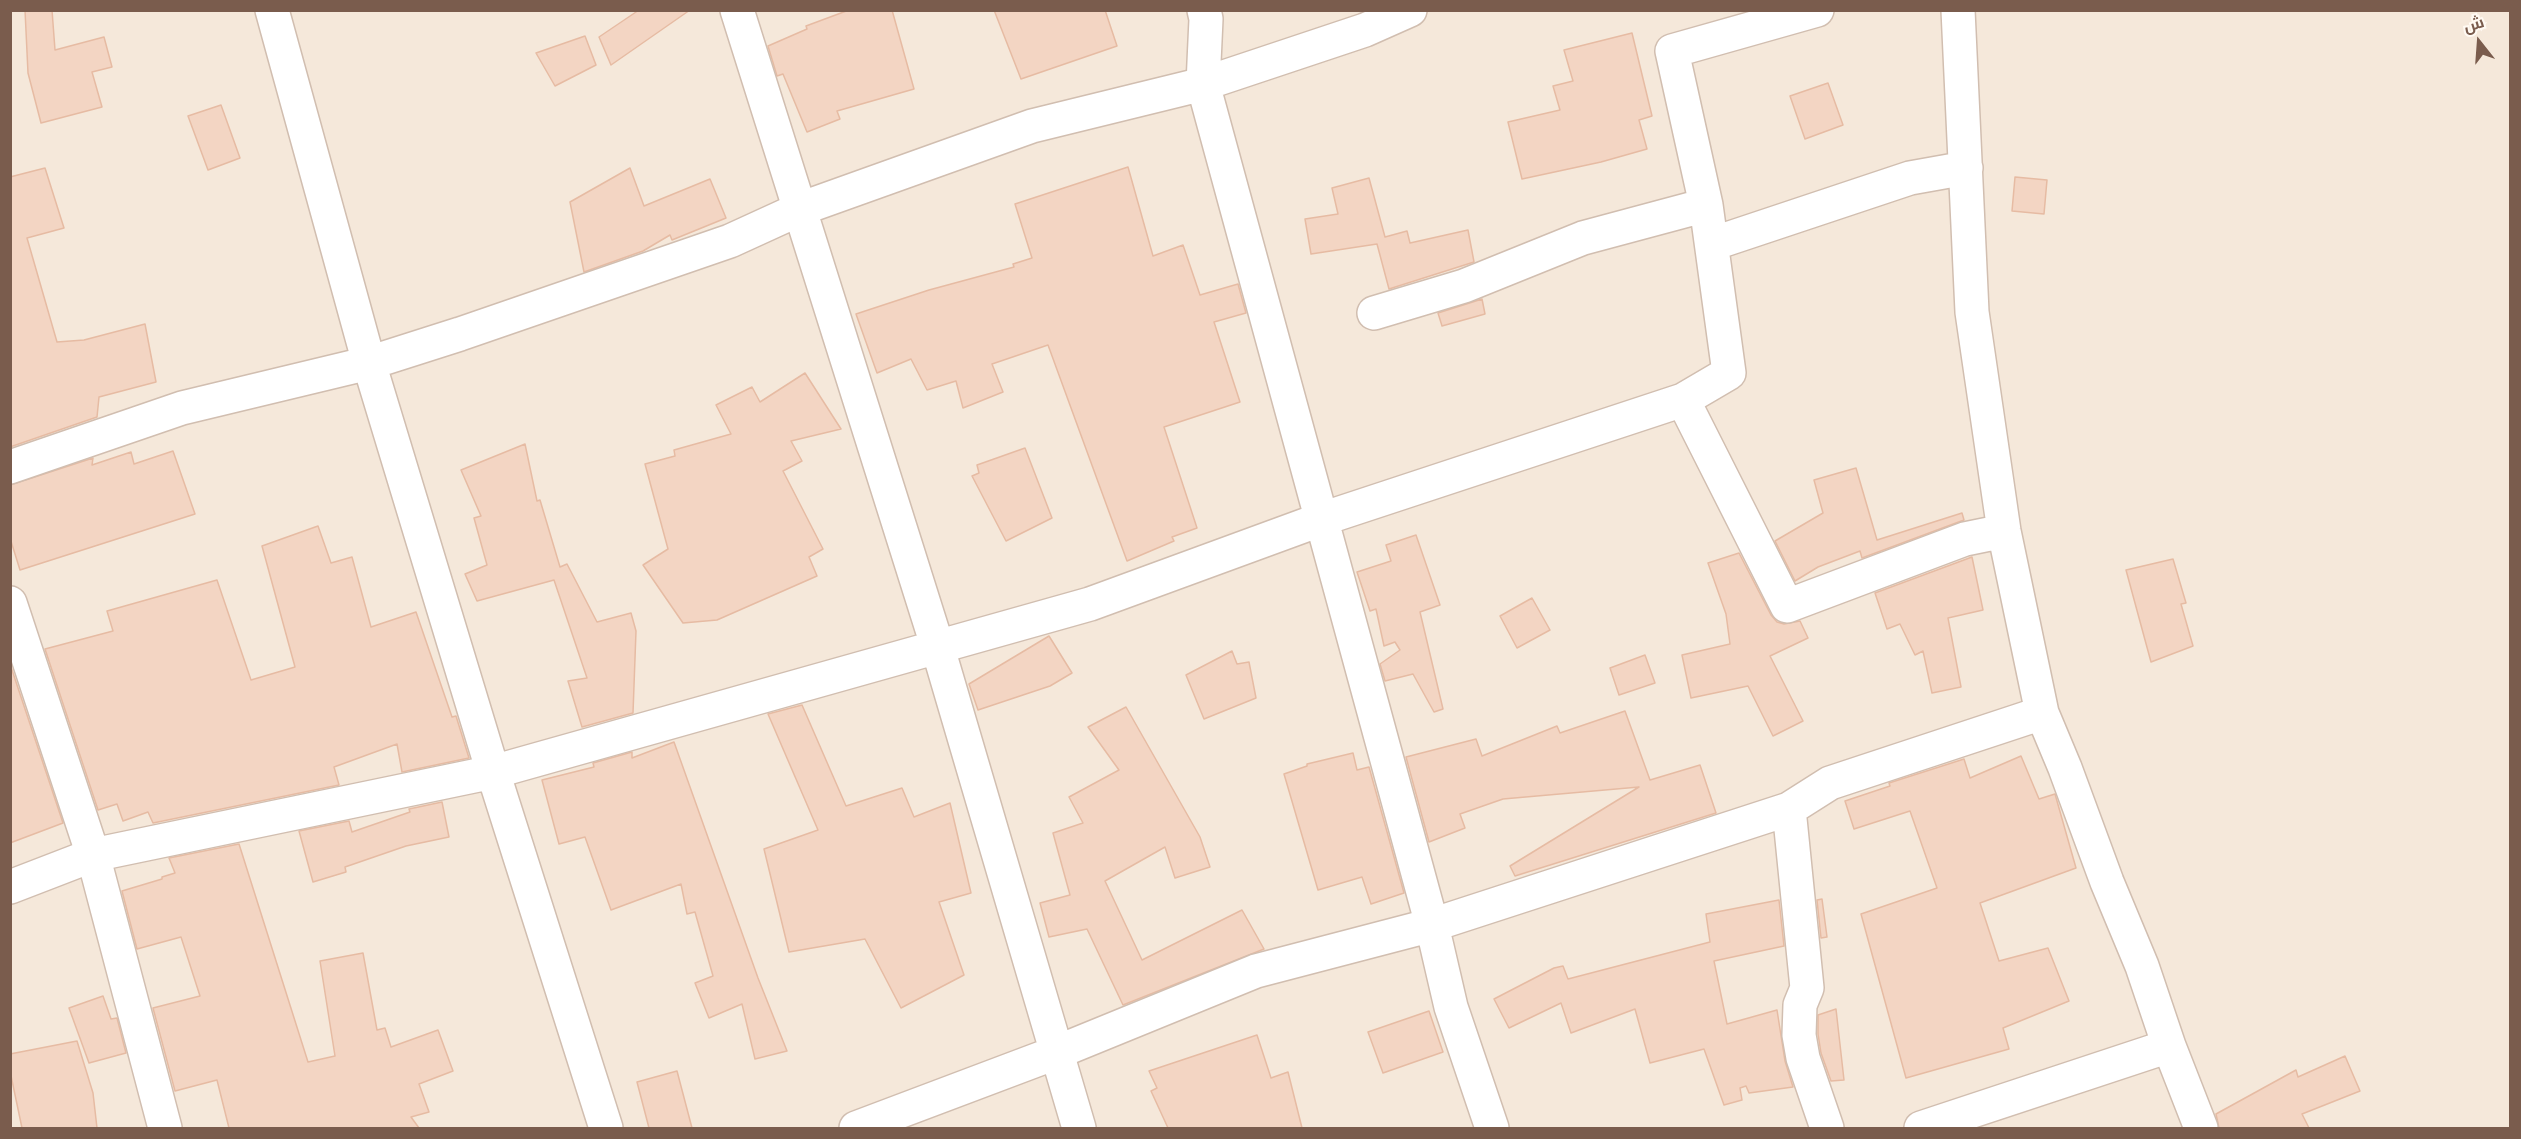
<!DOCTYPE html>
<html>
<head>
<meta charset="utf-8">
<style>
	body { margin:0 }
	#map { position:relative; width:2521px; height:1139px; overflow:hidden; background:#fdf6ec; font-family:"Alegreya Sans",Cairo,sans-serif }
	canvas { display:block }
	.frame { position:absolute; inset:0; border:12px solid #7a5c4d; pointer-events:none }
	.north { position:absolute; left:2449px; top:12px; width:60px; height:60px; -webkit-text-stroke:4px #fffaf3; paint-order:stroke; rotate:343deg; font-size:16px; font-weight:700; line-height:24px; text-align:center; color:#7a5c4d }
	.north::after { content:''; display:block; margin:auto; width:21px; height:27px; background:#7a5c4d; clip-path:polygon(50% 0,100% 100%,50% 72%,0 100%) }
</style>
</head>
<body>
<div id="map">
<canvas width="2521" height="1139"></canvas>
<div class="frame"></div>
<div class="north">ش</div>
</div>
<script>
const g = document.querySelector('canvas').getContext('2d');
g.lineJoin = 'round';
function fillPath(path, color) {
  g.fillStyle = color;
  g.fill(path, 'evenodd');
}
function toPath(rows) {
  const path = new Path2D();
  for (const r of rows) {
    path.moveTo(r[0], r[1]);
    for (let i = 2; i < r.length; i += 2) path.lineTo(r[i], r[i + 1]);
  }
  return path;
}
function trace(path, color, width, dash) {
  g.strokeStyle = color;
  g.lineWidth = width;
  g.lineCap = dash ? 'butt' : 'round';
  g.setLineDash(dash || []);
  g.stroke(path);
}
fillPath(toPath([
	[10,11,2510,11,2510,1128,11,1128]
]), '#f5e8da');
const building = toPath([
	[25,10,52,10,55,50,104,37,112,67,92,72,102,107,41,123,28,73,25,10],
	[639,10,690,10,611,65,599,37,639,10],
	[849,10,892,10,914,89,837,111,840,119,807,132,783,74,777,76,768,46,807,29,806,26,849,10],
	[994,10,1105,10,1117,46,1021,79,994,10],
	[1632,33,1652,116,1639,120,1647,149,1601,162,1522,179,1508,122,1560,110,1553,86,1573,81,1564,50,1632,33],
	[585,36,596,65,555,86,536,53,585,36],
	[1828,83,1843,125,1805,139,1790,96,1828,83],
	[221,105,240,158,208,170,188,116,221,105],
	[1128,167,1153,256,1183,245,1200,295,1238,284,1246,313,1214,322,1240,402,1164,427,1197,528,1172,537,1174,541,1127,561,1048,345,992,364,1003,392,963,408,956,381,927,390,911,359,877,373,856,314,929,290,1014,267,1013,264,1032,258,1015,204,1128,167],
	[45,168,64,228,27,238,57,342,84,340,145,324,156,382,99,397,97,417,10,447,10,177,45,168],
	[630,168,644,206,710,179,726,218,672,240,670,235,643,251,584,272,570,202,630,168],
	[2015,177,2047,180,2044,214,2012,211,2015,177],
	[1369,178,1385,237,1407,231,1410,243,1468,230,1474,262,1389,289,1377,244,1311,254,1305,219,1338,214,1332,188,1369,178],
	[1482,299,1485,314,1442,326,1438,313,1482,299],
	[805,373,841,429,791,441,802,461,783,471,823,549,809,557,817,576,717,620,683,623,643,565,668,549,645,464,675,456,674,450,731,434,716,405,752,387,760,402,805,373],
	[525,444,537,501,540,500,560,567,567,564,597,622,631,613,636,631,633,713,582,727,568,681,587,678,554,580,477,601,465,574,487,565,474,518,481,516,461,470,525,444],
	[1025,448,1052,518,1006,541,972,476,979,473,977,465,1025,448],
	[173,451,195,514,20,570,10,538,10,485,93,458,92,465,131,452,134,464,173,451],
	[1856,468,1877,540,1962,513,1964,520,1862,558,1860,551,1818,567,1795,581,1775,541,1823,513,1814,480,1856,468],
	[318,526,331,563,352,557,371,627,416,612,452,717,456,716,469,758,402,772,397,744,334,767,339,785,153,823,148,812,123,821,117,804,98,810,45,649,113,631,107,611,217,580,251,680,295,667,262,546,318,526],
	[1416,535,1440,605,1420,612,1443,709,1434,712,1413,674,1385,681,1380,664,1400,650,1395,642,1384,646,1376,609,1370,611,1357,572,1391,561,1386,545,1416,535],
	[1739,553,1771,615,1777,622,1784,624,1800,621,1808,638,1770,656,1803,721,1773,736,1748,686,1691,698,1682,655,1730,644,1726,614,1708,563,1739,553],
	[1972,557,1983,610,1948,618,1961,687,1932,693,1923,651,1915,655,1900,624,1887,629,1875,593,1972,557],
	[2173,559,2186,603,2181,604,2193,646,2151,662,2126,570,2173,559],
	[1532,598,1550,630,1517,648,1500,616,1532,598],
	[1049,636,1072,673,1050,686,978,710,969,684,1049,636],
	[1232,651,1237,664,1249,662,1256,698,1204,719,1186,675,1232,651],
	[1645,655,1655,683,1619,695,1610,668,1645,655],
	[10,664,63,823,10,843,10,664],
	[802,705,846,806,902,788,914,817,950,803,971,893,939,902,964,975,901,1008,865,939,789,952,764,849,818,830,768,714,802,705],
	[1126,707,1200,837,1210,867,1175,878,1165,847,1105,881,1142,960,1242,910,1264,949,1123,1005,1087,929,1049,937,1040,903,1070,895,1053,833,1083,823,1069,797,1119,770,1088,727,1126,707],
	[1625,711,1650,780,1700,765,1716,813,1515,876,1510,866,1639,787,1503,799,1460,814,1465,828,1429,842,1406,757,1476,739,1482,756,1557,726,1560,733,1625,711],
	[674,742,758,978,787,1051,755,1059,742,1004,709,1018,695,983,713,976,695,912,687,914,681,884,611,910,585,837,559,844,542,780,594,767,593,763,632,752,632,758,674,742],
	[1353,753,1357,770,1369,767,1404,893,1371,904,1362,877,1318,890,1284,774,1307,766,1307,764,1353,753],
	[2021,756,2039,799,2055,794,2076,868,1980,903,1999,961,2048,948,2069,1001,2003,1028,2009,1049,1906,1078,1861,914,1937,888,1910,811,1854,829,1845,801,1890,786,1889,783,1964,759,1970,778,2021,756],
	[442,802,449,837,406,846,345,867,346,872,313,882,299,831,349,821,352,832,410,812,409,809,442,802],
	[239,844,308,1062,335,1056,320,961,363,953,377,1030,385,1028,391,1047,438,1030,453,1071,419,1084,429,1112,411,1117,419,1128,229,1128,217,1080,175,1091,153,1008,200,996,181,937,137,949,122,891,162,879,162,877,175,873,169,858,239,844],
	[1822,899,1827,937,1821,938,1817,900,1822,899],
	[1779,900,1784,946,1714,961,1727,1024,1777,1010,1785,1061,1793,1087,1749,1093,1746,1086,1740,1088,1742,1100,1724,1105,1704,1049,1650,1063,1635,1009,1571,1033,1561,1003,1509,1028,1494,999,1554,968,1563,966,1568,979,1710,942,1706,914,1779,900],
	[103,996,111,1019,117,1018,126,1053,89,1063,69,1008,103,996],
	[1836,1009,1844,1080,1831,1081,1821,1053,1818,1034,1818,1015,1836,1009],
	[1429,1011,1443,1052,1383,1073,1368,1032,1429,1011],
	[1257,1035,1271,1078,1288,1072,1302,1128,1168,1128,1151,1091,1157,1088,1149,1071,1257,1035],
	[77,1041,93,1093,97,1128,22,1128,10,1071,10,1054,77,1041],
	[2345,1056,2360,1091,2302,1114,2309,1128,2219,1128,2216,1114,2296,1070,2298,1077,2345,1056],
	[677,1071,692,1128,649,1128,637,1082,677,1071]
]);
fillPath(building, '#f3d5c3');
trace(building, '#e6bba3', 1.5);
const minor = toPath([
	[272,10,369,363,493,772,606,1128],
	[737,10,937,645,1079,1128],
	[1204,10,1206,19,1203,84,1432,925,1451,1007,1492,1128],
	[1958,10,1972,312,2004,531,2042,713,2065,768,2107,882,2142,966,2169,1046,2201,1128],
	[1712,244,1910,178,1966,168],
	[1374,313,1464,286,1583,238,1706,205],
	[1683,400,1787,606,1965,539,2004,531],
	[10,467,182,408,369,363,460,334,730,241,800,209,1032,126,1203,84,1365,30,1410,10],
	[10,603,93,855,165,1128],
	[1789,809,1807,988,1800,1005,1799,1035,1803,1058,1827,1128],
	[10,887,93,855,493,772,1090,604,1322,519,1683,400,1729,373,1706,205,1672,51,1817,10],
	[856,1128,1055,1053,1256,971,1432,925,1789,809,1830,783,2042,713],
	[1921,1128,2169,1046]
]);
trace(minor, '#d1beb0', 36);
trace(minor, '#fff', 33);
</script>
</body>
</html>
